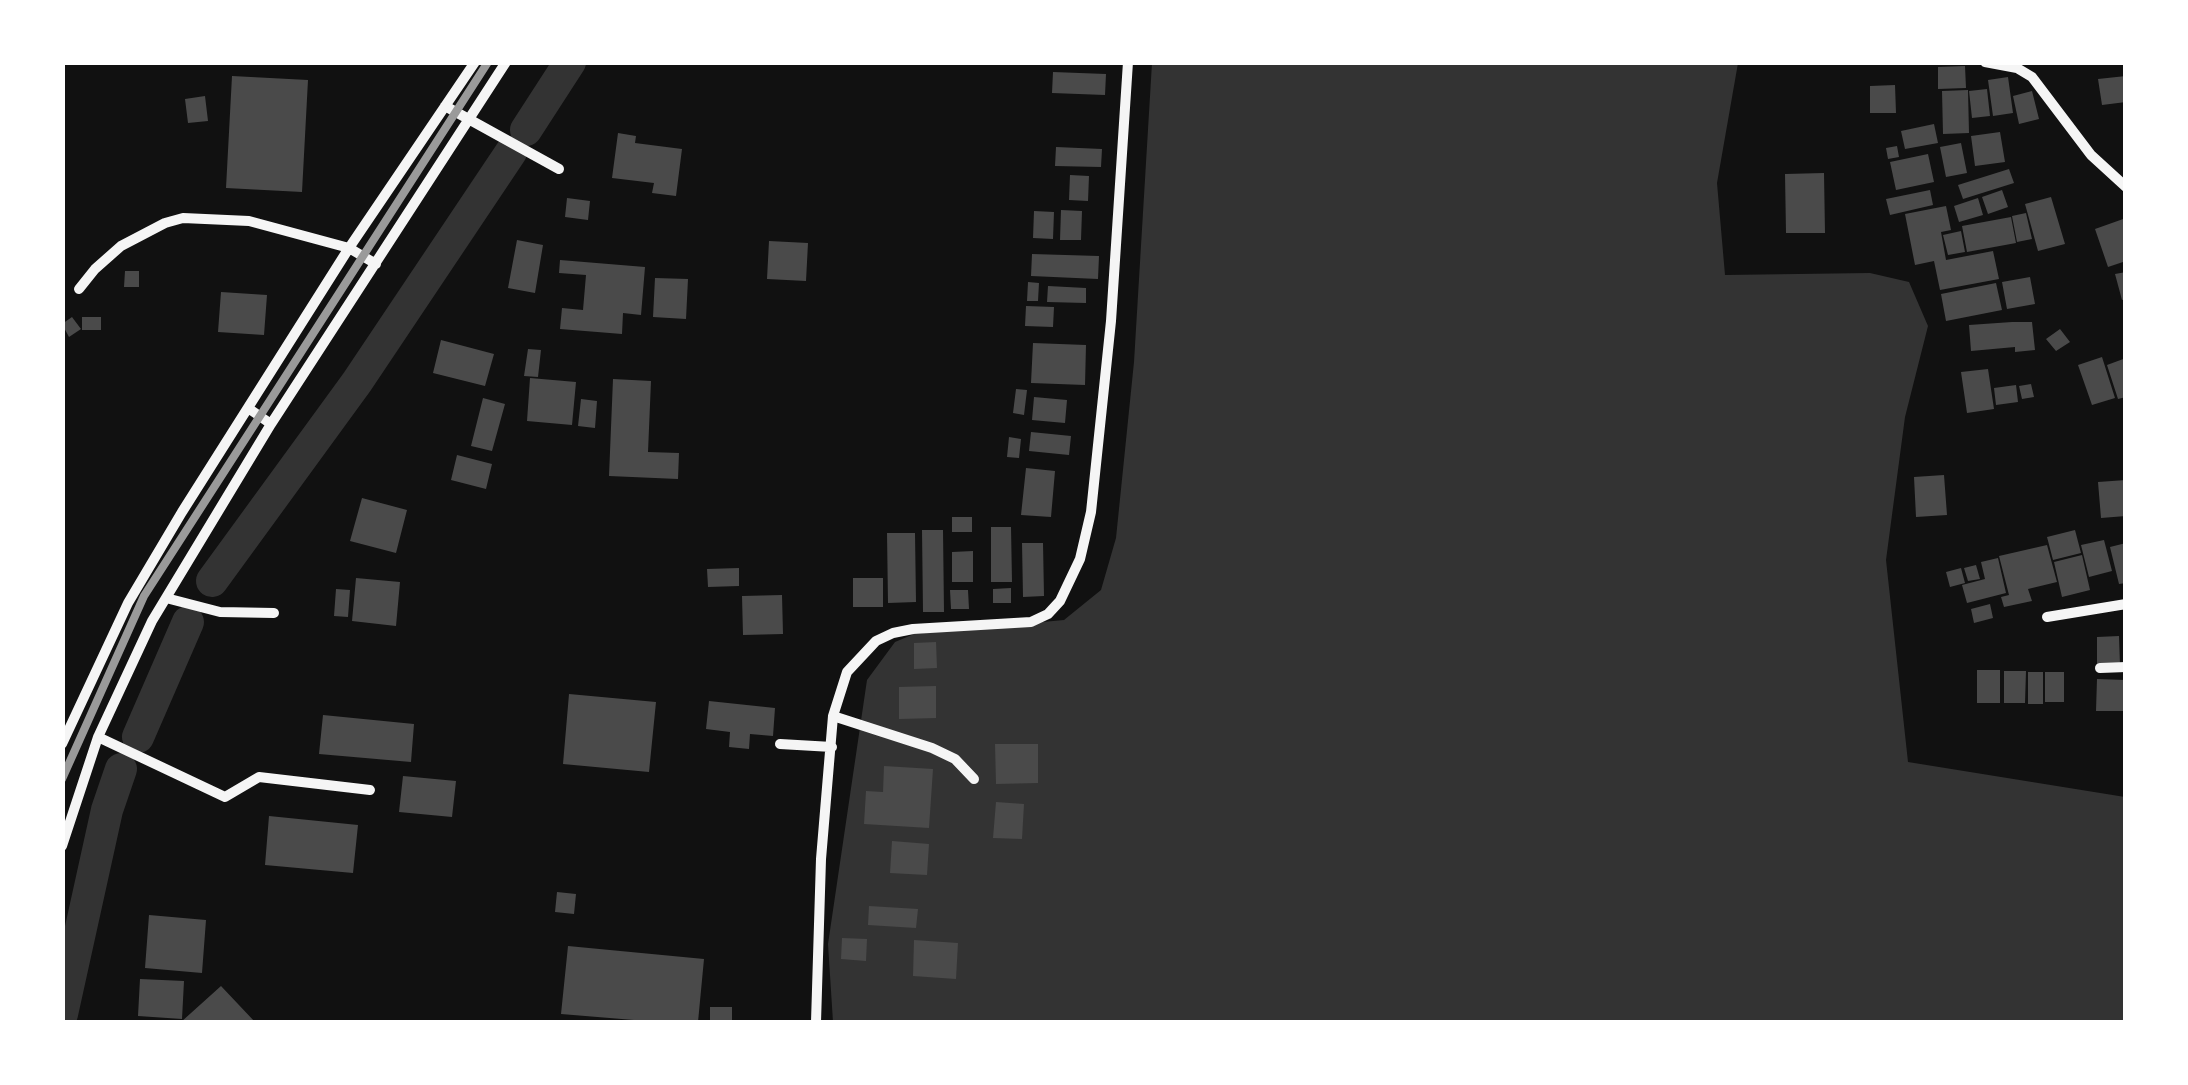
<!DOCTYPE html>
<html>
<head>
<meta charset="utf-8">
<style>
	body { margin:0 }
	#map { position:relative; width:2188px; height:1085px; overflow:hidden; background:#111; font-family:Overpass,sans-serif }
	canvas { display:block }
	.frame { position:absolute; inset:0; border:65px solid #fff; pointer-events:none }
</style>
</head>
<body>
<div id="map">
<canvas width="2188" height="1085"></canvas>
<div class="frame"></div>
</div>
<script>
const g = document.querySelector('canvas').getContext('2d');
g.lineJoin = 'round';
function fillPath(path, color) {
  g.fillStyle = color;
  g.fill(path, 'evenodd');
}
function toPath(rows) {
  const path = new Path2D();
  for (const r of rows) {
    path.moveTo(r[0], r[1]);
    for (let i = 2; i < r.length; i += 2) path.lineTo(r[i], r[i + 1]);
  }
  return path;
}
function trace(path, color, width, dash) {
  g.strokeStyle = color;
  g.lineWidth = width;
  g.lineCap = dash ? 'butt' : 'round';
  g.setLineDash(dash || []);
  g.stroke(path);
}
fillPath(toPath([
	[1152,63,1738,63,1717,183,1725,275,1870,273,1909,282,1928,326,1905,417,1886,560,1908,762,2125,797,2125,1022,833,1022,828,944,867,680,895,642,914,634,1064,620,1101,590,1116,538,1134,362]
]), '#333');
trace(toPath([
	[526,130,570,62],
	[212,581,357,382,511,152],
	[138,737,188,622],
	[62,1014,107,810,121,769]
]), '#333', 32);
fillPath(toPath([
	[1965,66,1966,88,1938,89,1938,67],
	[1053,72,1106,74,1105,95,1052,93],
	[232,76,308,80,302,192,226,188],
	[2126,76,2126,102,2102,105,2098,79],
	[2008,77,2013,113,1993,116,1988,80],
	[1895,85,1896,113,1870,113,1870,86],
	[1987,89,1990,116,1972,118,1969,91],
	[1968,90,1969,133,1943,134,1942,91],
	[2032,91,2039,119,2019,124,2013,96],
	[205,96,208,121,188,123,185,99],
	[1934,124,1938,143,1905,149,1901,131],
	[2000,132,2005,162,1975,166,1971,136],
	[618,133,636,136,635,143,682,149,676,196,652,193,654,183,612,178],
	[1961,143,1967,173,1946,177,1940,147],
	[1897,146,1899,157,1888,159,1886,148],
	[1056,147,1102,149,1101,167,1055,166],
	[1928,154,1934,182,1896,190,1890,162],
	[2009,169,2014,183,1963,199,1958,185],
	[1824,173,1825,233,1786,233,1785,174],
	[1070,175,1089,176,1088,201,1069,200],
	[1930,190,1933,205,1890,215,1886,199],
	[2002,190,2008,207,1988,214,1982,197],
	[2051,197,2065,244,2038,251,2025,204],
	[567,198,590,201,588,220,565,217],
	[1978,198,1983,215,1959,222,1954,206],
	[1946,206,1951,230,1941,232,1946,260,1993,251,1999,279,1940,290,1934,261,1915,265,1905,214],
	[1061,210,1082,211,1081,240,1060,240],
	[1034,211,1054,212,1053,239,1033,238],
	[2026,213,2032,239,2017,242,2012,216],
	[2011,217,2016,243,1967,252,1962,226],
	[2126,218,2126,261,2108,267,2095,229],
	[1961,231,1965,252,1948,255,1943,235],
	[517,240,543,245,535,293,508,288],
	[769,241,808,243,806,281,767,279],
	[1032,254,1099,256,1098,279,1031,276],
	[560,260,645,267,641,315,623,313,622,334,560,329,562,308,583,310,586,275,559,273],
	[125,271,139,271,139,287,124,287],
	[2126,272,2126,299,2122,300,2115,274],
	[2030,277,2035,304,2007,309,2002,282],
	[655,278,688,279,686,319,653,317],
	[1028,282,1039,283,1038,301,1027,301],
	[1996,283,2002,310,1946,321,1941,294],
	[1048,286,1086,288,1086,303,1047,302],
	[221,292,267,295,264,335,218,332],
	[1026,306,1054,307,1053,327,1025,326],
	[72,317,81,329,69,337,62,324],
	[82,317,101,317,101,330,82,330],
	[2012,322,2032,322,2035,350,2015,352,2015,347,1971,351,1969,325],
	[2060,329,2070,342,2056,351,2046,339],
	[441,340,494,354,485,386,433,373],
	[1033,343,1086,345,1085,385,1031,383],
	[528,349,541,350,538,377,524,376],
	[2102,357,2115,398,2092,405,2078,365],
	[2126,358,2126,397,2118,399,2107,365],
	[1988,369,1994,409,1967,413,1961,372],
	[530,378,576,382,572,425,527,421],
	[613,379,651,381,648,452,679,453,678,479,609,476],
	[2031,384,2034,397,2022,399,2019,386],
	[2016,385,2018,402,1996,405,1994,388],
	[1016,389,1027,390,1024,415,1013,413],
	[1034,397,1067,400,1065,423,1032,420],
	[483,398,505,404,492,451,471,446],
	[581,399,597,401,595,428,578,426],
	[1031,432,1071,436,1069,455,1029,451],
	[1009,437,1021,439,1019,458,1007,457],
	[457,455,492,464,486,489,451,480],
	[1026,468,1055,471,1051,517,1021,515],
	[1944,475,1947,515,1916,517,1914,477],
	[2126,480,2126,516,2101,518,2098,482],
	[362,498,407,510,396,553,350,541],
	[952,517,972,517,972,532,952,532],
	[991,527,1011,527,1012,582,991,582],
	[922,530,943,530,944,612,923,612],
	[2075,530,2081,553,2053,560,2047,537],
	[887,533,915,533,916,602,888,603],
	[2104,540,2112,571,2089,577,2081,545],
	[1022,543,1043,543,1044,596,1023,597],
	[2126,543,2126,583,2119,584,2110,547],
	[2047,545,2057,582,2028,589,2032,601,2004,607,2001,597,2009,595,1999,556],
	[973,551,973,582,952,582,952,552],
	[2082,555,2090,590,2062,597,2054,562],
	[1998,558,2006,593,1967,603,1962,585,1985,579,1981,562],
	[1976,565,1980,579,1968,581,1964,568],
	[739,568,739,586,708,587,707,569],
	[1961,568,1965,583,1950,587,1946,572],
	[356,578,400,582,396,626,352,621],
	[853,578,883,578,883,607,853,607],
	[1011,588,1011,603,993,603,993,589],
	[336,589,350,590,348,617,334,616],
	[950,590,968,590,969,609,951,609],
	[782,595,783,634,743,635,742,596],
	[1990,604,1993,618,1974,623,1971,609],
	[2119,636,2120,665,2097,665,2097,637],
	[936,642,937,668,914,669,914,643],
	[1977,670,2000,670,2000,703,1977,703],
	[2004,671,2026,671,2025,703,2004,703],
	[2028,672,2043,672,2043,704,2028,704],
	[2045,672,2064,672,2064,702,2045,702],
	[2097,679,2126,680,2126,711,2096,711],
	[936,686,936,718,899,719,899,687],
	[569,694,656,702,649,772,563,764],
	[709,701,775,708,773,736,750,734,749,749,729,747,730,732,706,729],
	[323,715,414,724,411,762,319,754],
	[995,744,1038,744,1038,783,996,784],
	[884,766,933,769,929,828,864,824,866,791,883,792],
	[403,776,456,781,452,817,399,812],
	[996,802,1024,804,1022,839,993,838],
	[269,816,358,825,353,873,265,865],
	[892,841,929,844,927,875,890,873],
	[557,892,576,894,574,914,555,912],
	[869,906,918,909,916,928,868,925],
	[149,915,206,920,202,973,145,968],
	[842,938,867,939,866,961,841,959],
	[914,940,958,943,956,979,913,976],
	[568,946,704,959,698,1022,658,1022,561,1014],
	[140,979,184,981,182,1019,138,1016],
	[221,986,255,1022,181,1022],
	[710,1007,732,1007,732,1022,710,1022]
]), '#4a4a4a');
trace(toPath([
	[1985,62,2017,68,2032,77,2091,155,2126,187],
	[445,106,559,169],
	[79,289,95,269,121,246,165,223,183,218,249,221,349,248,376,264],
	[248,408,271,424],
	[166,598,220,612,274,613],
	[2047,617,2126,604],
	[2100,668,2126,667],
	[833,716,932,748,955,759,974,779],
	[98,737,225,797,259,777,370,790],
	[62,744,128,603,182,512,349,248,475,62],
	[780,744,832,747],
	[62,846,98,737,152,621,271,424,506,62],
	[816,1022,821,859,833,716,847,672,876,641,893,633,913,629,1031,622,1048,614,1060,601,1080,559,1091,512,1111,321,1128,62]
]), '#f5f5f5', 10);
trace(toPath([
	[62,779,144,596,488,62]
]), '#9a9a9a', 8);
</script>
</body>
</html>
